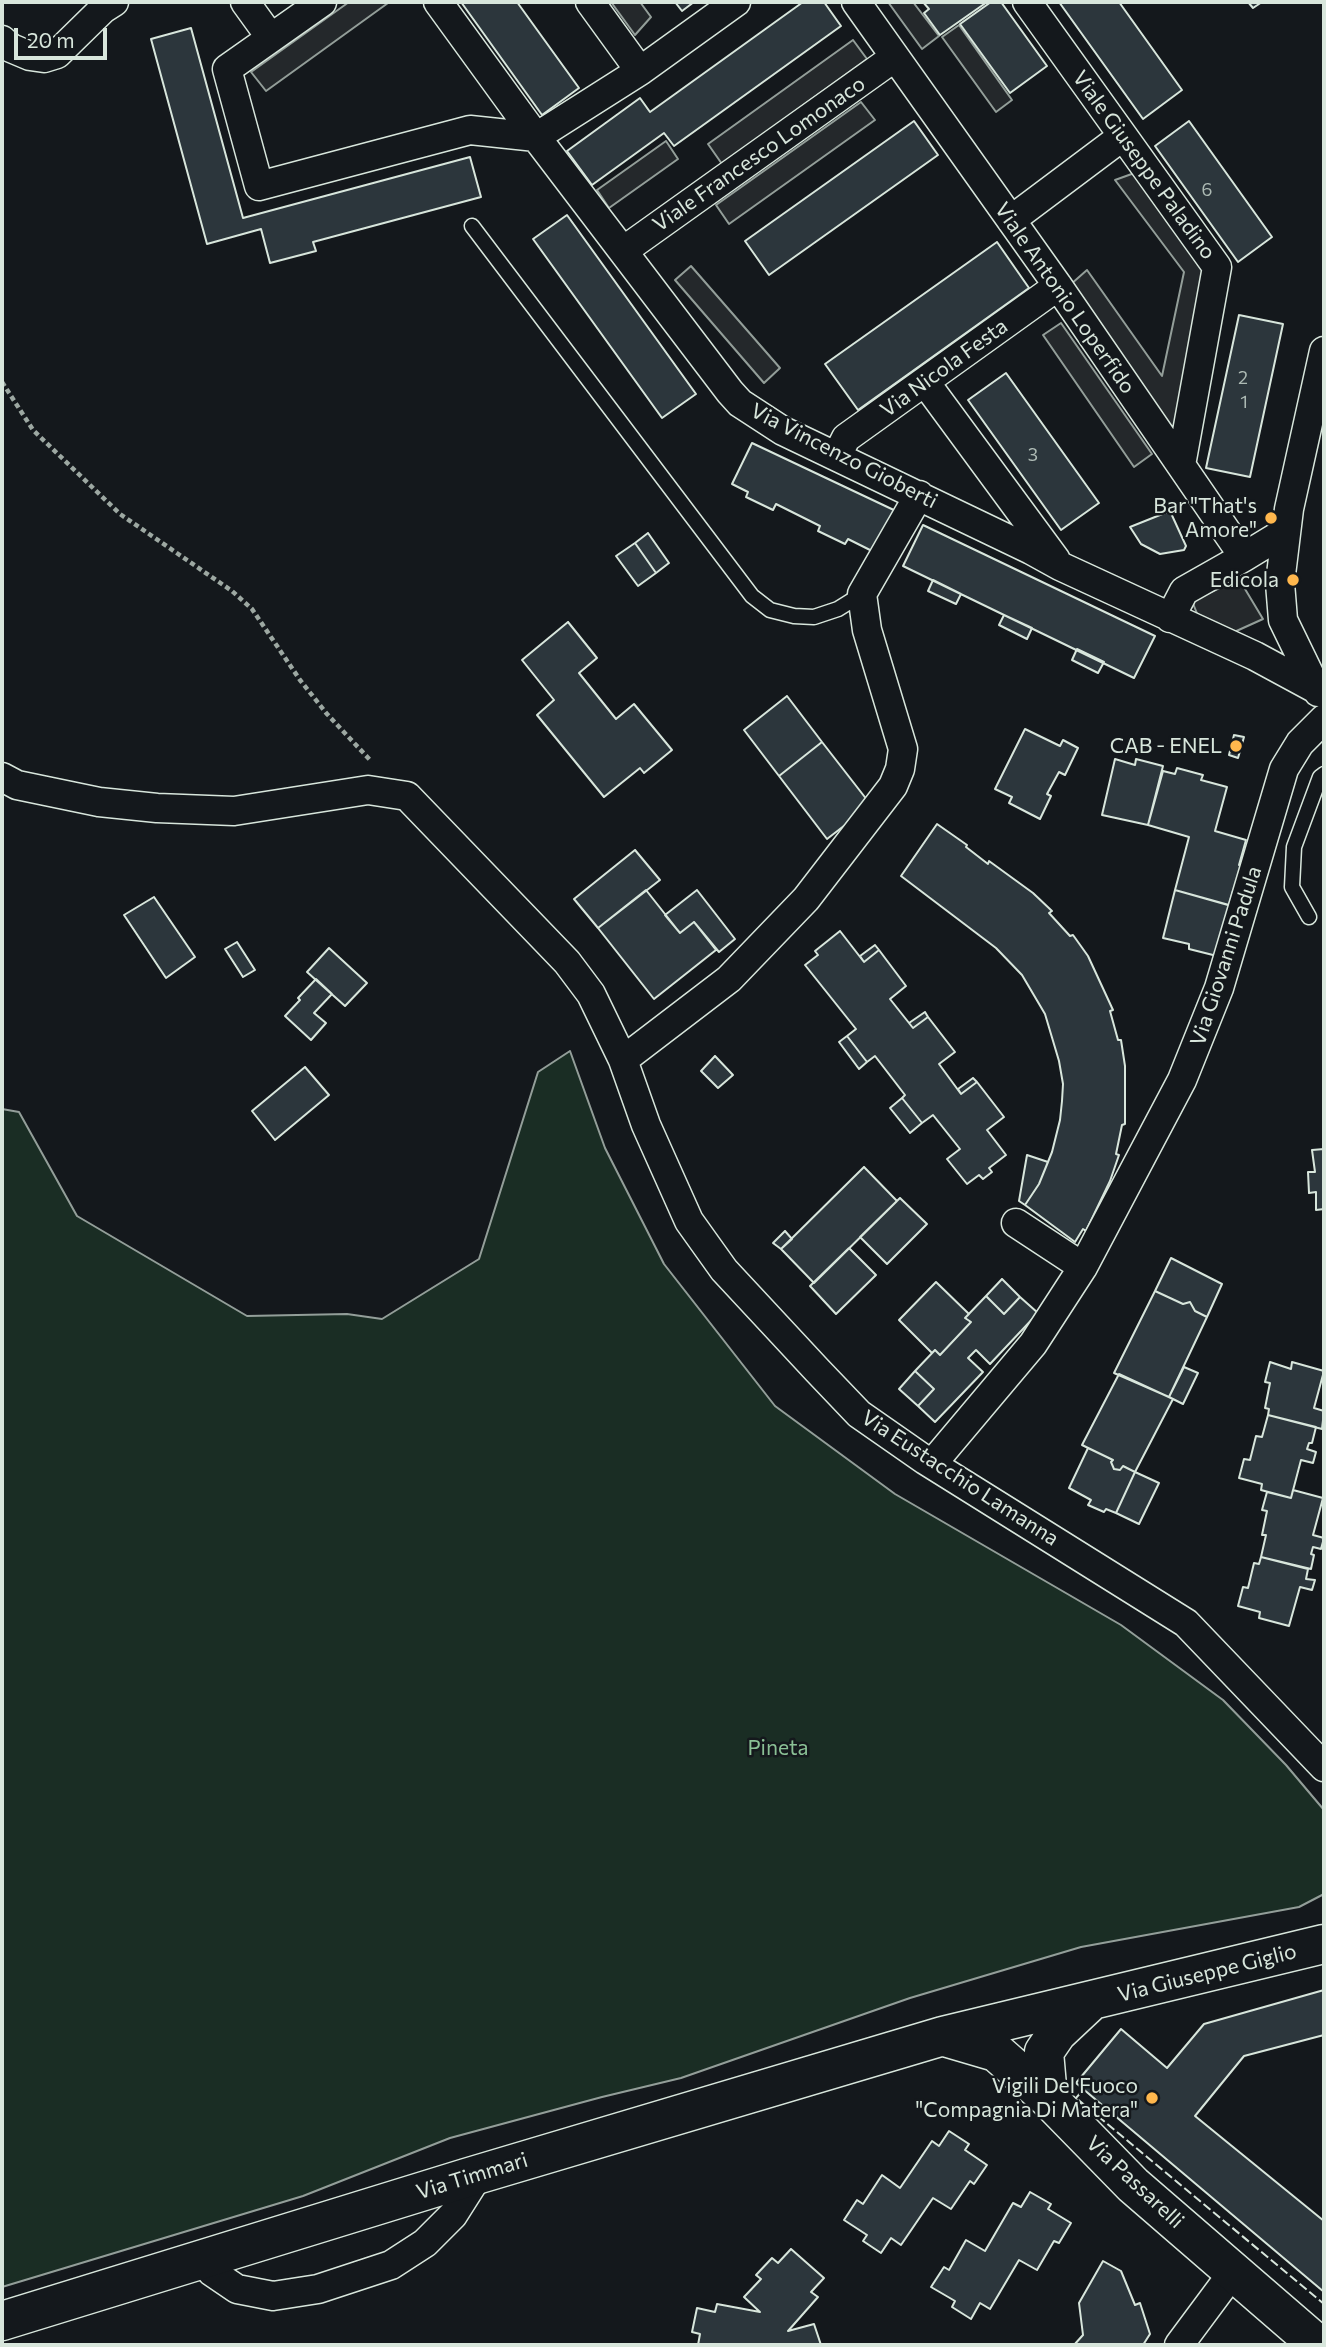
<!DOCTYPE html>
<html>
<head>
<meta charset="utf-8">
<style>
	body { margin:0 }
	#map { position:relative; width:1326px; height:2347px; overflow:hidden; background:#14181c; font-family:Commissioner,sans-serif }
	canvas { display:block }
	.frame { position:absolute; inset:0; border:4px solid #d8e6dc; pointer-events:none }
	.scale { position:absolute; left:14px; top:28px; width:93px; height:32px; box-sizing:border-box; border:4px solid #d8e6dc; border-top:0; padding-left:9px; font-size:21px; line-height:24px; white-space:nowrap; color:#d8e6dc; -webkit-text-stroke:5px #14181c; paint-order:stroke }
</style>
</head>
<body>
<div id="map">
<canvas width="1326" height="2347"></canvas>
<div class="frame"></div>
<div class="scale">20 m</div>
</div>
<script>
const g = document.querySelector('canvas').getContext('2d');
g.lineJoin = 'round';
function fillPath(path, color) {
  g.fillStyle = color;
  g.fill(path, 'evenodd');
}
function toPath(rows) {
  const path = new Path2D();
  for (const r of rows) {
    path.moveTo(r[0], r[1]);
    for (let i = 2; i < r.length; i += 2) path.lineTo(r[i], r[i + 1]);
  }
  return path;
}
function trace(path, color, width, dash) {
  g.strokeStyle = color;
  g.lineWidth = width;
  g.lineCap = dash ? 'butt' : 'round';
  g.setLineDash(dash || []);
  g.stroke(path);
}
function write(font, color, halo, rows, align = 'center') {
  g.font = font + ' Commissioner,sans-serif';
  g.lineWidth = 5;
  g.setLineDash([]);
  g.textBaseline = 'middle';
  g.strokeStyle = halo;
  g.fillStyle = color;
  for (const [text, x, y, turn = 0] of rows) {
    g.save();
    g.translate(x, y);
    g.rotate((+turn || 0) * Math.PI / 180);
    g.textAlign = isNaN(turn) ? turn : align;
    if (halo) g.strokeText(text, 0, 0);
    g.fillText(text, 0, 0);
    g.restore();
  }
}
const green = toPath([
	[570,1051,605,1148,664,1264,775,1406,895,1494,1121,1625,1223,1700,1286,1765,1324,1810,1324,1894,1299,1907,1081,1947,910,1998,681,2078,602,2097,450,2138,303,2196,2,2287,2,1109,19,1112,77,1216,247,1316,347,1314,382,1319,479,1259,538,1072,570,1051]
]);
fillPath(green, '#1a2d24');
trace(green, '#939e99', 2);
const parking = toPath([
	[349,2,388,3,266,91,251,72,349,2],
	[611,2,640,2,651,17,635,35,611,2],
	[888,2,913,2,939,36,922,49,888,2],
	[959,25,1012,100,996,112,942,37,959,25],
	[853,40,867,59,722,164,708,144,853,40],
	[861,102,875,120,729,224,716,205,861,102],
	[666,141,678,159,609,208,597,190,666,141],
	[1140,171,1208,268,1174,431,1070,285,1087,270,1162,376,1184,272,1115,180,1140,171],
	[691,266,780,368,764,383,675,280,691,266],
	[1061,323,1152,454,1134,467,1043,335,1061,323],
	[1239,579,1263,619,1232,633,1198,616,1192,601,1239,579]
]);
fillPath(parking, '#24282b');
trace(parking, '#939e99', 2);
const building = toPath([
	[461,2,517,2,579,88,542,115,461,2],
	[675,2,694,2,682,11,675,2],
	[803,2,824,2,841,26,674,146,664,133,592,185,567,151,640,98,650,112,803,2],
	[923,2,987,2,940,35,924,13,929,9,923,2],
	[991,2,1001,2,1047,66,1010,93,960,24,991,2],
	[1059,2,1119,2,1182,90,1143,119,1059,2],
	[1248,2,1262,2,1253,8,1248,2],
	[191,28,243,218,470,157,481,197,313,242,316,251,270,263,261,229,207,244,151,39,191,28],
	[914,121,938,155,769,275,745,241,914,121],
	[1189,121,1272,237,1238,262,1155,146,1189,121],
	[567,215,696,394,662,418,533,239,567,215],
	[997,242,1029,288,858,410,825,364,997,242],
	[1239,315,1283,324,1250,477,1206,468,1239,315],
	[1006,373,1099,503,1061,530,968,400,1006,373],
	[752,443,898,512,878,554,848,539,845,544,818,531,820,526,776,504,773,510,746,497,748,492,732,484,752,443],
	[1170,511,1186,546,1184,550,1160,554,1141,544,1130,527,1170,511],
	[923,525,1155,636,1134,678,903,566,923,525],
	[648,533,669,563,656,573,635,543,648,533],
	[635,543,656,573,638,586,616,556,635,543],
	[933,580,961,594,956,604,928,591,933,580],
	[1004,615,1032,628,1027,639,999,625,1004,615],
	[568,622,597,658,579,673,616,719,634,704,672,750,644,773,640,768,604,797,537,715,554,700,522,660,568,622],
	[1077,649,1104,662,1098,673,1072,660,1077,649],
	[787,696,822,742,779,776,744,730,787,696],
	[1025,729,1060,746,1063,740,1078,748,1065,775,1059,772,1047,794,1051,796,1040,819,1009,803,1012,797,995,789,1025,729],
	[1234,735,1244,737,1238,758,1229,755,1234,735],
	[822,742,871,805,827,839,779,776,822,742],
	[1115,759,1135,765,1136,759,1163,766,1148,825,1102,815,1115,759],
	[1177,768,1203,775,1201,780,1227,787,1215,831,1246,840,1239,865,1245,866,1238,892,1233,891,1229,905,1175,890,1189,837,1148,825,1163,771,1175,774,1177,768],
	[937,824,967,845,966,847,988,864,989,861,1033,893,1052,911,1049,913,1070,936,1073,935,1088,956,1113,1010,1110,1011,1118,1040,1121,1040,1125,1066,1125,1124,1122,1125,1116,1154,1119,1155,1110,1181,1086,1231,1083,1229,1075,1242,1025,1205,1039,1184,1052,1152,1060,1120,1062,1101,1063,1084,1059,1061,1045,1014,1022,975,996,948,901,876,937,824],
	[635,850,660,880,598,928,574,899,635,850],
	[646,890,680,933,694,922,716,950,654,999,598,928,646,890],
	[697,890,735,939,719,952,694,922,680,933,665,915,697,890],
	[1175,890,1235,907,1217,956,1189,949,1189,944,1163,938,1175,890],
	[154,897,195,957,166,978,124,915,154,897],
	[840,931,864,962,879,950,906,986,890,999,913,1028,928,1017,955,1052,939,1064,961,1094,977,1082,1004,1117,987,1130,1006,1155,989,1168,992,1172,983,1179,979,1175,967,1184,947,1159,960,1149,933,1115,922,1123,902,1098,905,1095,875,1056,867,1062,847,1036,856,1029,805,965,818,955,815,951,840,931],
	[237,942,255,970,243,977,225,949,237,942],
	[875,945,879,950,864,962,860,956,875,945],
	[329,948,367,983,345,1006,307,972,329,948],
	[316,979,332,994,314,1013,326,1023,311,1040,285,1016,300,1000,298,998,316,979],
	[925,1012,928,1017,913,1028,909,1023,925,1012],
	[847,1036,867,1062,859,1069,839,1042,847,1036],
	[715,1056,733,1075,718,1088,701,1071,715,1056],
	[305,1067,329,1095,275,1140,252,1111,305,1067],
	[973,1078,977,1082,961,1094,958,1089,973,1078],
	[902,1098,922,1123,910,1133,890,1108,902,1098],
	[1324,1149,1324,1209,1316,1210,1316,1192,1309,1193,1308,1172,1315,1172,1312,1150,1324,1149],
	[1027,1155,1048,1162,1039,1184,1025,1205,1019,1201,1027,1155],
	[864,1167,897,1201,814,1283,781,1249,864,1167],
	[900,1198,927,1224,887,1264,860,1237,900,1198],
	[785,1231,792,1239,781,1249,773,1243,785,1231],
	[849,1248,876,1275,836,1314,810,1286,849,1248],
	[1171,1258,1222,1284,1207,1317,1195,1311,1190,1302,1183,1304,1155,1291,1171,1258],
	[1002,1279,1020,1297,1004,1314,986,1296,1002,1279],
	[936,1282,969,1314,965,1318,971,1322,940,1355,935,1350,932,1353,899,1320,936,1282],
	[1155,1291,1183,1304,1190,1302,1195,1311,1207,1317,1169,1397,1114,1373,1155,1291],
	[986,1296,1004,1314,1020,1297,1038,1313,990,1364,976,1350,968,1358,983,1372,935,1422,918,1406,934,1389,915,1371,935,1350,940,1355,971,1322,965,1318,986,1296],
	[1270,1362,1291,1369,1292,1362,1324,1371,1314,1408,1324,1411,1322,1429,1268,1415,1269,1409,1265,1408,1270,1383,1265,1382,1270,1362],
	[1184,1367,1198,1373,1183,1404,1169,1397,1184,1367],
	[915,1371,934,1389,918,1406,899,1389,915,1371],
	[1119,1374,1173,1399,1135,1472,1123,1466,1120,1470,1114,1469,1111,1462,1113,1460,1082,1445,1119,1374],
	[1268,1415,1316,1427,1312,1443,1309,1443,1307,1449,1316,1452,1313,1463,1301,1460,1291,1498,1261,1490,1262,1484,1239,1478,1244,1459,1250,1460,1256,1436,1262,1437,1268,1415],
	[1088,1448,1113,1460,1111,1462,1114,1469,1120,1470,1123,1466,1135,1472,1116,1513,1106,1509,1104,1512,1088,1505,1091,1500,1069,1488,1088,1448],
	[1135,1472,1159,1483,1139,1524,1116,1513,1135,1472],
	[1293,1490,1323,1498,1313,1535,1324,1538,1321,1549,1313,1547,1311,1554,1314,1555,1311,1569,1261,1557,1266,1535,1262,1535,1267,1511,1262,1510,1267,1492,1291,1498,1293,1490],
	[1261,1557,1308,1569,1306,1579,1315,1580,1312,1590,1300,1587,1289,1626,1259,1618,1260,1612,1238,1606,1243,1587,1248,1588,1254,1563,1259,1564,1261,1557],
	[1324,1990,1324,2035,1244,2056,1195,2116,1324,2221,1324,2292,1076,2083,1121,2029,1167,2068,1204,2024,1324,1990],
	[949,2131,969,2144,965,2150,987,2165,974,2184,970,2181,951,2209,933,2198,901,2245,891,2238,881,2253,863,2241,867,2235,844,2220,857,2200,863,2204,882,2175,900,2188,932,2141,939,2146,949,2131],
	[1030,2192,1051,2204,1048,2209,1071,2223,1059,2243,1054,2241,1037,2270,1019,2260,990,2309,980,2303,971,2319,952,2307,955,2301,931,2287,944,2267,949,2270,966,2240,985,2251,1013,2203,1021,2207,1030,2192],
	[791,2249,824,2278,811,2292,818,2297,788,2331,814,2324,821,2345,698,2345,700,2334,692,2332,697,2308,715,2312,717,2304,760,2312,744,2297,761,2279,756,2275,772,2258,778,2263,791,2249],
	[1103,2261,1121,2271,1135,2305,1140,2303,1150,2334,1143,2345,1074,2345,1083,2335,1079,2303,1103,2261]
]);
fillPath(building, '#2c363c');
trace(building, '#d8e6dc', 2);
const lane = toPath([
	[472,226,752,596,770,610,794,616,814,617,838,609,862,594],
	[1309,917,1292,887,1294,847,1320,777,1324,774]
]);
const street = toPath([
	[245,2,271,38],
	[322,2,227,69,259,186,470,130,536,137,640,71,736,2],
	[438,2,536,137,730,392,740,403,783,431,1031,550,1060,566,1255,656,1316,689],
	[590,2,640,71],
	[856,2,1058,286,1244,557,1285,532],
	[1027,2,1217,267,1181,465],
	[2,40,11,48,30,56,44,58,57,54,103,9,114,2],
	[1011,220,1123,136],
	[623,251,895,57],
	[925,382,1056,560],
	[837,456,846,438,1058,286],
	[1170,618,1184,591,1244,557],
	[1318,692,1283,620,1280,583,1289,509,1324,351],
	[2,777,17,785,99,802,157,808,234,811,368,790,407,796,567,962,591,994,623,1060,646,1125,689,1221,724,1270,817,1370,859,1414,925,1460,1186,1623,1324,1767],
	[623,1060,729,979,806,899,893,786,900,769,903,749,867,630,862,594,919,495],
	[1016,1223,1083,1267,1182,1080,1219,988,1284,769,1300,743,1324,719],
	[932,1464,1033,1344,1083,1267],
	[202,2260,212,2272,237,2289,273,2296,318,2289,391,2265,425,2243,453,2215,479,2174],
	[1179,2345,1234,2271]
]);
const secondary = toPath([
	[945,2037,996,2052,1048,2098,1133,2185,1318,2345],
	[1048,2098,1044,2052,1057,2033,1089,2003],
	[2,2321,466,2178,943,2036,1324,1944]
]);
trace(lane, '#d8e6dc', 17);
trace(street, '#d8e6dc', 31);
trace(secondary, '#d8e6dc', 41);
trace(toPath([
	[2,382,33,430,120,514,232,591,252,609,300,680,327,714,371,761]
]), '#9da8a2', 4.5, [5, 3.5]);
trace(lane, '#14181c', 14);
trace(street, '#14181c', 28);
trace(secondary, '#14181c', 38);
trace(toPath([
	[1082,2091,1076,2098,1324,2304]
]), '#d8e6dc', 2, [9, 3.5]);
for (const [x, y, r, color] of [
	[1271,518,7,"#ffb74d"],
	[1293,580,7,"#ffb74d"],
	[1236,746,7,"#ffb74d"],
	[1152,2098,7,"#ffb74d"]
]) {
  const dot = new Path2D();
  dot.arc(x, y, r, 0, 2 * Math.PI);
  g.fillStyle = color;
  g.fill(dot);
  trace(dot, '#14181c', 2.5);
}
write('18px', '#adbab4', null, [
	["6",1207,190],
	["2",1243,378],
	["1",1244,402],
	["3",1033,455]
]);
write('21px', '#d8e6dc', '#14181c', [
	["Viale Francesco Lomonaco",759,154,-35],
	["Viale Giuseppe Paladino",1144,165,54],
	["Viale Antonio Loperfido",1065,298,55],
	["Via Nicola Festa",944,368,-36],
	["Via Vincenzo Gioberti",844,456,27],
	["Via Giovanni Padula",1226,956,-72],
	["Via Eustacchio Lamanna",960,1478,33],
	["Via Giuseppe Giglio",1207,1973,-14],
	["Via Timmari",472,2176,-17],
	["Via Passarelli",1135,2182,43]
]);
write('21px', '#d8e6dc', '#14181c', [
	["Bar \"That's",1257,506],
	["Amore\"",1257,530],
	["Edicola",1279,580],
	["CAB - ENEL",1222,746],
	["Vigili Del Fuoco",1138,2086],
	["\"Compagnia Di Matera\"",1138,2110]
], 'right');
write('21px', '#8ac095', '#14181c', [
	["Pineta",778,1748]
]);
</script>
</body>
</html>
